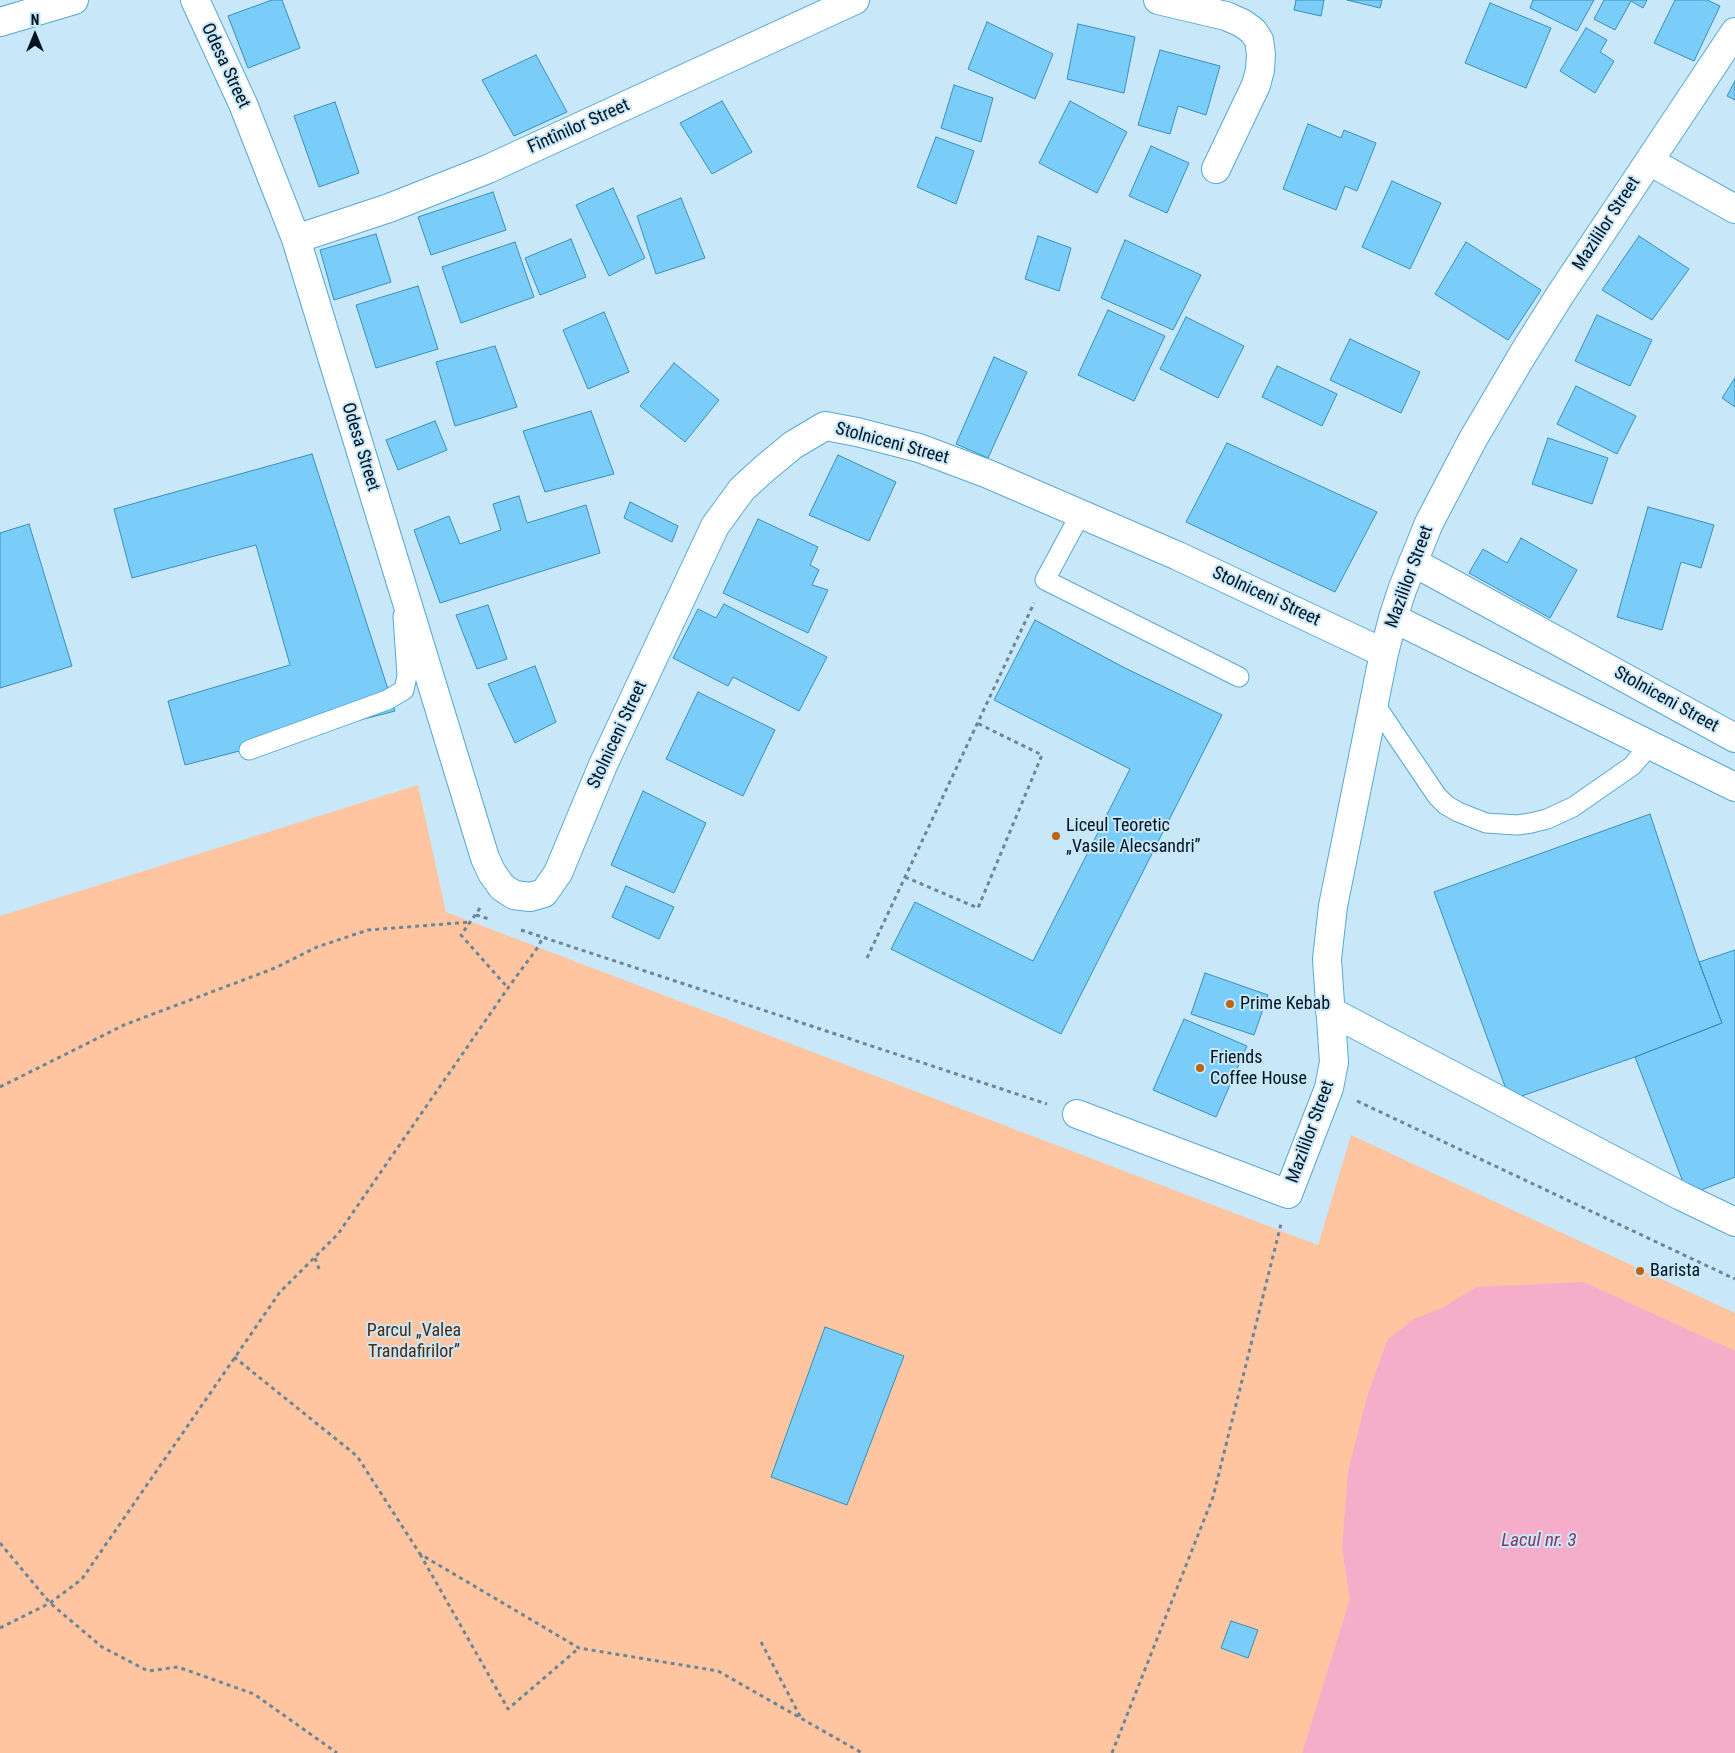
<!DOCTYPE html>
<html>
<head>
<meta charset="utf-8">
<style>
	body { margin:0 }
	#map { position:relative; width:1735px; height:1753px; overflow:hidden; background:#c8e7f9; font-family:"Roboto Condensed",sans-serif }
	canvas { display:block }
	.north { position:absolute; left:10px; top:10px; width:50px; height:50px; -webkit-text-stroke:4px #c8e7f9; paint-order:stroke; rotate:0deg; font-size:14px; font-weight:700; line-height:20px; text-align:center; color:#00131f }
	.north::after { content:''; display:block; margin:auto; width:18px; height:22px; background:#00131f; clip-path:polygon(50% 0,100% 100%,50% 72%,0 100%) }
</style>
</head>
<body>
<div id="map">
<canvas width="1735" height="1753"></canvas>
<div class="north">N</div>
</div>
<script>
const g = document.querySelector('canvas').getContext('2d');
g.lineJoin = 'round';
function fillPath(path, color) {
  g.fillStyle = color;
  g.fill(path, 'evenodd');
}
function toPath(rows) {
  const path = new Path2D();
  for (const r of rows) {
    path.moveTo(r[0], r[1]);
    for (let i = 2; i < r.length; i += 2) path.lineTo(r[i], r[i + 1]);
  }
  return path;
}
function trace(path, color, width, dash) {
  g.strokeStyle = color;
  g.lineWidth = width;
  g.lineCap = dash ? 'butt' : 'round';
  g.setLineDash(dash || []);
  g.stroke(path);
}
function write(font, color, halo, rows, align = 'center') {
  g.font = font + ' "Roboto Condensed",sans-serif';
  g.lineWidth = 4;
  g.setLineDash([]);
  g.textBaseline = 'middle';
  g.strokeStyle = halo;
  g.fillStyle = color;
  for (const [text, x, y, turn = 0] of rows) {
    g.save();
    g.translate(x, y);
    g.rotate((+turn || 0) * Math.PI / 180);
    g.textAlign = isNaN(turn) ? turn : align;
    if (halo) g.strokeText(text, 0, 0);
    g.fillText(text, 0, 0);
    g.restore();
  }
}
fillPath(toPath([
	[418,785,446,912,1318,1245,1351,1135,1735,1313,1735,1753,0,1753,0,916]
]), '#ffc5a1');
fillPath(toPath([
	[1584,1282,1735,1351,1735,1753,1302,1753,1350,1599,1342,1548,1348,1471,1369,1390,1388,1339,1414,1319,1442,1308,1476,1287]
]), '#f5adca');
const building = toPath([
	[272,0,282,0,300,48,248,68,228,16,272,0],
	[1296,0,1324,0,1321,16,1294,10,1296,0],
	[1347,0,1382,0,1380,8,1347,0],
	[1533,0,1594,0,1577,31,1530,8,1533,0],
	[1604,0,1647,0,1643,8,1631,1,1615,30,1594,19,1604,0],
	[1675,0,1707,0,1720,6,1694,61,1654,43,1675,0],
	[1490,3,1551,28,1526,88,1465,63,1490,3],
	[987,22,1053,54,1035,99,968,69,987,22],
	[1078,24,1135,37,1124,93,1067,79,1078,24],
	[1586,28,1607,40,1600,52,1614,61,1595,93,1560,71,1586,28],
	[1160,50,1220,66,1206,115,1178,106,1170,134,1138,125,1160,50],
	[536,55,567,112,514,136,482,80,536,55],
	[1735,81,1735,100,1727,96,1735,81],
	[954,85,993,98,981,142,941,128,954,85],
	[722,101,752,152,712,174,680,123,722,101],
	[1070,101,1127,132,1097,193,1039,163,1070,101],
	[335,102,359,173,319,187,294,116,335,102],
	[1308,124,1341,138,1344,130,1376,143,1357,191,1345,186,1336,210,1283,189,1308,124],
	[936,137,974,151,956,204,917,187,936,137],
	[1151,146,1189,163,1167,213,1129,196,1151,146],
	[1392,181,1441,203,1410,269,1362,247,1392,181],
	[613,188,645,258,609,276,576,205,613,188],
	[493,192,506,230,431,255,418,217,493,192],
	[681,198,705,258,656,274,637,216,681,198],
	[376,234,391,282,334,300,320,250,376,234],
	[1038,236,1071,248,1059,291,1025,279,1038,236],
	[1639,236,1689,269,1652,320,1602,290,1639,236],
	[571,239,586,277,540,295,525,258,571,239],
	[1125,240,1201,275,1173,330,1101,298,1125,240],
	[515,242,534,297,461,323,442,267,515,242],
	[1466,242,1541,290,1508,340,1435,294,1466,242],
	[418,286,438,349,376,368,356,305,418,286],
	[1108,310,1165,336,1134,401,1078,375,1108,310],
	[604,312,629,372,588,389,563,330,604,312],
	[1597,315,1652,340,1630,386,1575,361,1597,315],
	[1186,317,1244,346,1218,398,1160,369,1186,317],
	[1350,339,1420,372,1401,413,1330,380,1350,339],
	[495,346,517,407,455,426,436,362,495,346],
	[994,357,1027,372,988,458,956,444,994,357],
	[674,363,719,400,685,442,640,406,674,363],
	[1277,366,1337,394,1322,426,1262,397,1277,366],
	[1735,378,1735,407,1722,398,1735,378],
	[1576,386,1636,416,1617,454,1557,424,1576,386],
	[591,411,614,474,545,492,523,431,591,411],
	[435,421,447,450,398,470,386,440,435,421],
	[1548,438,1608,458,1592,504,1532,484,1548,438],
	[1227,443,1377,512,1335,592,1186,522,1227,443],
	[312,454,395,711,185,765,168,701,290,665,256,545,132,578,114,509,312,454],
	[838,455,896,482,869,541,809,515,838,455],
	[519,496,527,523,586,505,600,553,440,603,414,530,449,516,460,544,501,530,493,504,519,496],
	[630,502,678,526,672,542,624,518,630,502],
	[1648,507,1714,525,1701,568,1681,562,1662,630,1617,617,1648,507],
	[758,519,818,547,810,565,819,570,812,585,828,590,808,633,723,593,758,519],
	[29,524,72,666,0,688,0,533,29,524],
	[1521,538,1577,570,1550,618,1469,573,1483,549,1507,563,1521,538],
	[724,604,827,657,799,711,733,677,728,686,673,658,698,609,716,618,724,604],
	[488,605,507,659,477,669,456,615,488,605],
	[1035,620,1125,668,1222,715,1061,1034,891,949,915,902,1033,961,1130,769,994,700,1035,620],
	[535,666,556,722,515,743,488,684,535,666],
	[698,692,775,730,743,796,666,759,698,692],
	[643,791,706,823,674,893,611,865,643,791],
	[1650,814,1699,962,1722,1023,1635,1057,1510,1100,1434,892,1650,814],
	[626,886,674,907,659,939,612,917,626,886],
	[1735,950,1735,1177,1688,1195,1635,1057,1722,1023,1699,962,1735,950],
	[1205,973,1268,995,1254,1035,1191,1014,1205,973],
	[1184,1019,1247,1046,1216,1117,1153,1090,1184,1019],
	[825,1327,904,1356,847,1505,771,1477,825,1327],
	[1231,1621,1258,1630,1248,1658,1221,1648,1231,1621]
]);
fillPath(building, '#7acdf9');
trace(building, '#398fb8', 1);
const service = toPath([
	[1081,513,1045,580,1239,677],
	[1374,703,1437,796,1446,805,1458,812,1486,823,1517,825,1531,823,1547,819,1573,807,1632,766,1650,745],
	[249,750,387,700,404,690,407,676,403,616]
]);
const minor = toPath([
	[195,0,243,104,296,239,485,858,492,873,502,887,514,895,530,897,544,893,558,873,603,765,715,526,742,489,764,469,793,445,825,426,857,432,919,448,988,474,1178,556,1384,653],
	[1158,0,1226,16,1242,23,1253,31,1259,40,1261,54,1260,70,1256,85,1216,169],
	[0,22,74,0],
	[1649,161,1735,209],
	[296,239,389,208,488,169,855,0],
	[1413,562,1735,738],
	[1393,618,1735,787],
	[1330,1011,1681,1196,1735,1222],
	[1077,1114,1288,1194,1329,1088,1334,1062,1327,959,1333,906,1384,653,1393,618,1402,590,1429,523,1473,439,1523,354,1560,295,1735,32]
]);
trace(service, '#56a9d4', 21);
trace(minor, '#56a9d4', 30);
trace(toPath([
	[905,877,978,908,1042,755,977,723],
	[480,908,461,935,508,988],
	[476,915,489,919],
	[521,930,1047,1104],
	[867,958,1034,603],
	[0,1087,124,1025,275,968,317,947,368,930,471,922],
	[1357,1101,1735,1279],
	[315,1258,319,1269],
	[234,1357,357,1456,420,1554,579,1648,718,1671,862,1753],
	[0,1543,50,1603,102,1647,148,1671,178,1667,254,1694,337,1753],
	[420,1554,508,1709,579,1648],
	[0,1628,50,1603,82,1579,280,1292,338,1234,508,988,538,947,543,937],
	[761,1642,801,1718],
	[1112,1753,1213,1497,1281,1224]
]), '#6c8695', 3, [4, 4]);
trace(service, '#fff', 19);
trace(minor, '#fff', 28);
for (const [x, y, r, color] of [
	[1056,836,5,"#bf6214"],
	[1230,1004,5,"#bf6214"],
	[1200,1068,5,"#bf6214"],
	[1640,1271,5,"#bf6214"]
]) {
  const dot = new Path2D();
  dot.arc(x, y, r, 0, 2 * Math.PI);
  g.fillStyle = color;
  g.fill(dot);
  trace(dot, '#c8e7f9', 2);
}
write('18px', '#00131f', '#c8e7f9', [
	["Odesa Street",225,66,65],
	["Fîntînilor Street",579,127,-24],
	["Mazililor Street",1607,224,-57],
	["Stolniceni Street",892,444,15],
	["Odesa Street",360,447,73],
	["Mazililor Street",1410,577,-70],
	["Stolniceni Street",1266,597,25],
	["Stolniceni Street",1666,700,29],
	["Stolniceni Street",618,735,-65],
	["Mazililor Street",1311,1132,-70]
]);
write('18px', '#00131f', '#c8e7f9', [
	["Liceul Teoretic",1066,826],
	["„Vasile Alecsandri”",1066,847],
	["Prime Kebab",1240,1004],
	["Friends",1210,1058],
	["Coffee House",1210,1079],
	["Barista",1650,1271]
], 'left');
write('18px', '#512809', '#c8e7f9', [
	["Parcul „Valea",414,1331],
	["Trandafirilor”",414,1352]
]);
write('italic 19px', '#89355d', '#c8e7f9', [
	["Lacul nr. 3",1539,1541]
]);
</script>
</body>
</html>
